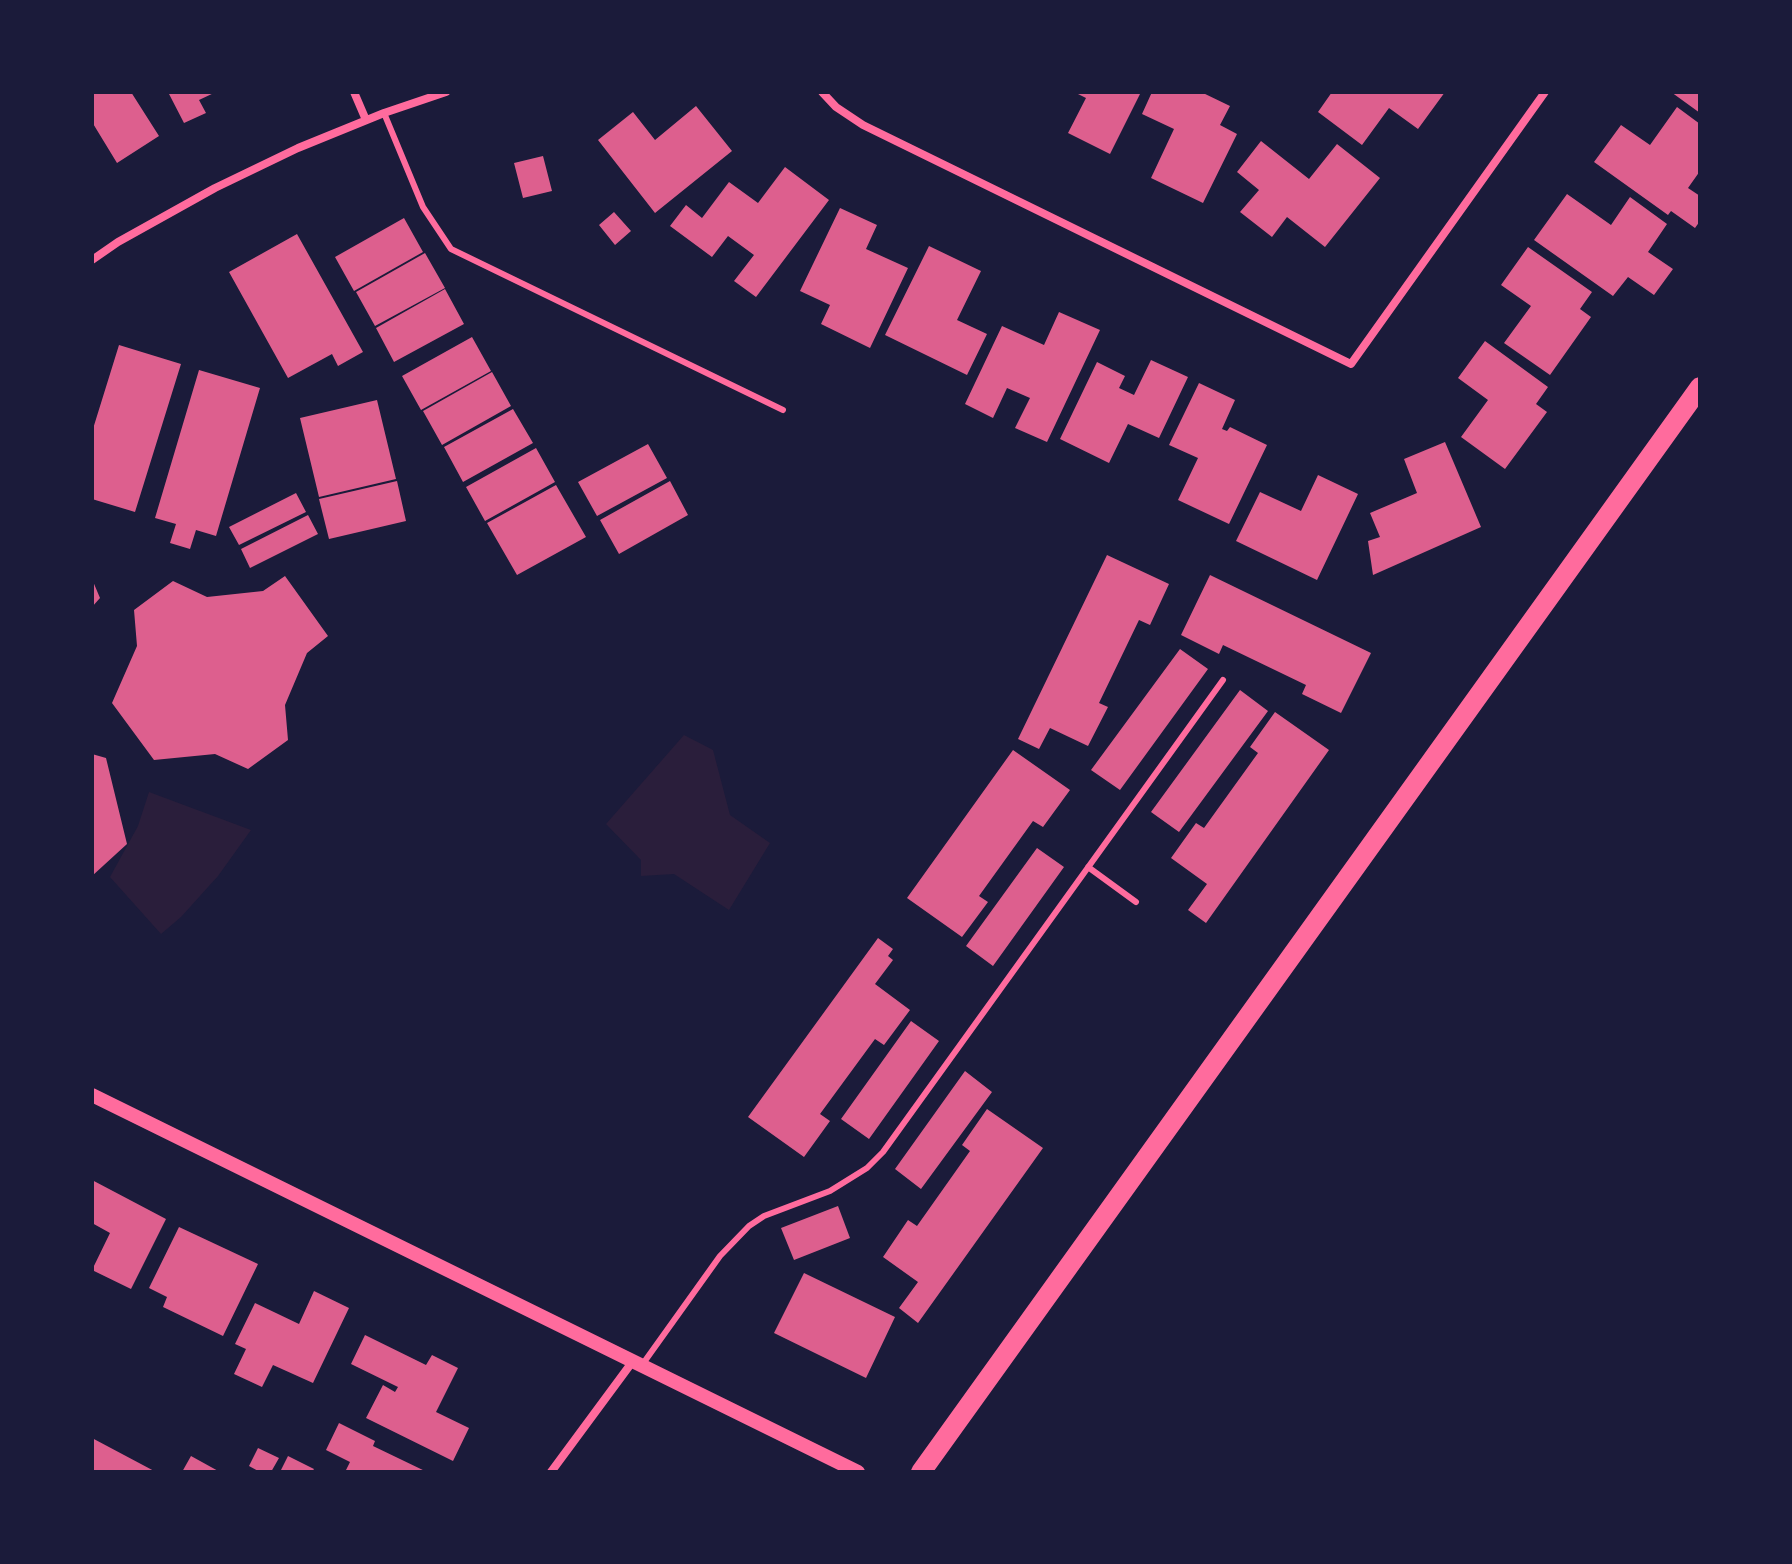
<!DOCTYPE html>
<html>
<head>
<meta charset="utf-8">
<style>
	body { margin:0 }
	#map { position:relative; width:1792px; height:1564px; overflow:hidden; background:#1b1b3a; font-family:"Work Sans",sans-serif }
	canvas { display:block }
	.frame { position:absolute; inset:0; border:94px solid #1b1b3a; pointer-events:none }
</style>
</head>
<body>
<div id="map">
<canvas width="1792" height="1564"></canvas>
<div class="frame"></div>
</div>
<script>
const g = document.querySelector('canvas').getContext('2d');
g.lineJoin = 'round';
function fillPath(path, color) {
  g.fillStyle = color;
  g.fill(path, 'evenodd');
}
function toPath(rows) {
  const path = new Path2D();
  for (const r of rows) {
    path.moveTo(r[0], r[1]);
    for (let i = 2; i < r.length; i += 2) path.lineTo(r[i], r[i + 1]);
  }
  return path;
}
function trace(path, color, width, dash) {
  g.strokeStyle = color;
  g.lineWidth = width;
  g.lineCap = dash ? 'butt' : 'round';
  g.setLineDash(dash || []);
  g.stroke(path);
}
fillPath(toPath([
	[684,735,713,750,730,815,770,843,729,910,674,874,641,876,641,860,606,824],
	[149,792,251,830,218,876,181,917,161,934,110,877,138,826]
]), '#2a1e3b');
fillPath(toPath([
	[92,92,131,92,159,136,117,163,92,122],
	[168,92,216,92,199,100,206,113,184,123],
	[1074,92,1141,92,1110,154,1068,133,1086,98],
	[1152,92,1201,92,1230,106,1220,125,1237,134,1203,203,1151,178,1174,129,1142,114],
	[1332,92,1445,92,1418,129,1389,108,1362,145,1318,112],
	[1671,92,1700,92,1700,113],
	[696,106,732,151,655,213,598,140,633,112,655,140],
	[1677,107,1700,124,1700,171,1688,188,1700,196,1700,221,1695,228,1671,211,1668,215,1594,162,1621,125,1650,145],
	[1261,141,1309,179,1337,144,1380,178,1325,247,1287,217,1272,237,1240,212,1259,190,1237,172],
	[543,156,552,191,523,198,514,163],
	[785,167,829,200,756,297,734,281,754,255,728,236,712,257,670,226,686,205,702,218,729,182,758,203],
	[1567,194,1611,225,1630,197,1667,224,1648,252,1673,269,1654,295,1628,277,1613,296,1534,240],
	[840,208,877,225,866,249,908,268,870,348,821,324,830,305,800,291],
	[614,212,631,231,615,245,599,225],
	[404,218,423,252,354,291,335,257],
	[297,234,363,352,338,366,332,354,288,378,229,272],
	[929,246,981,271,957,320,987,334,967,375,885,335],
	[1528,247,1592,292,1580,309,1591,317,1550,375,1504,343,1531,306,1501,285],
	[425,253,445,288,375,326,356,292],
	[445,289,464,324,394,362,376,328],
	[1059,312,1100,330,1047,442,1015,428,1030,398,1007,388,993,418,965,404,1002,326,1044,345],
	[472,337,491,371,421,410,402,376],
	[1485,341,1548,387,1536,404,1547,412,1505,469,1461,437,1488,400,1458,378],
	[119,345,181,364,135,512,92,499,92,432],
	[1151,360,1188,377,1159,438,1128,424,1109,463,1060,439,1097,362,1125,376,1119,388,1134,395],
	[199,370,260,388,216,536,196,530,190,549,170,543,176,524,155,518],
	[492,372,511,406,442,445,423,411],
	[1199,383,1235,400,1222,429,1227,431,1230,427,1267,445,1229,524,1178,500,1198,458,1169,445],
	[377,400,396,479,319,497,300,418],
	[513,409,533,443,463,482,444,447],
	[1445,442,1481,527,1373,575,1368,541,1380,537,1370,513,1417,493,1404,459],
	[648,444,667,478,597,516,578,482],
	[536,448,555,482,485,521,466,487],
	[1318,475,1358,494,1317,580,1236,541,1260,492,1301,511],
	[397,481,406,521,329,539,319,499],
	[670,481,688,515,619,554,600,520],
	[556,485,586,537,517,575,487,523],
	[296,493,306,512,239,545,229,527],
	[308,515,318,534,250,568,241,549],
	[1107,555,1169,584,1150,625,1139,620,1099,703,1108,707,1088,746,1050,728,1039,749,1018,739],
	[1210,575,1371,653,1341,713,1302,694,1306,685,1223,645,1219,654,1181,635],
	[285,576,328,636,307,653,285,705,288,740,248,769,215,754,154,760,112,703,137,646,134,610,173,581,207,597,263,591],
	[92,579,100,598,92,607],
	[1180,649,1208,669,1120,790,1091,770],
	[1240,690,1268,711,1179,832,1151,812],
	[1275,712,1329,750,1206,923,1188,910,1207,884,1171,858,1196,823,1204,828,1258,753,1250,747],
	[1013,750,1070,790,1043,827,1033,821,979,896,988,902,962,937,907,898],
	[92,754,106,758,127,844,92,876],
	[1037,848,1064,867,993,966,966,946],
	[878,938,893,949,888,956,893,960,875,984,910,1010,884,1045,875,1039,820,1114,830,1121,804,1157,748,1117],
	[911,1021,939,1041,869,1139,841,1119],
	[965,1071,992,1092,921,1189,895,1169],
	[987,1109,1043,1148,918,1323,899,1308,918,1282,883,1257,908,1220,917,1226,970,1151,962,1145],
	[92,1180,166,1219,131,1289,92,1270,110,1233,92,1223],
	[838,1206,850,1238,794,1260,781,1228],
	[179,1227,258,1264,223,1336,163,1307,167,1297,149,1288],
	[804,1273,895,1317,866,1378,774,1333],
	[314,1291,349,1308,313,1383,273,1365,262,1387,234,1374,246,1349,235,1344,255,1303,299,1324],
	[365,1335,426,1365,432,1355,458,1368,436,1412,469,1428,453,1461,366,1418,383,1385,395,1392,398,1387,351,1364],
	[339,1423,375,1441,373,1446,427,1472,345,1472,350,1462,326,1450],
	[92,1438,156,1472,92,1472],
	[258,1448,279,1458,271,1472,260,1472,249,1466],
	[191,1456,220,1472,182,1472],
	[288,1456,314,1469,312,1472,280,1472]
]), '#dd5f8e');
trace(toPath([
	[384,113,423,207,451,249,783,410],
	[1088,867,1136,902],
	[642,1365,720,1256,749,1226,764,1216,830,1191,867,1168,883,1152,1223,680]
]), '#ff6b9d', 6);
trace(toPath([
	[354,92,366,120],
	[822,92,836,107,863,125,1351,364,1545,92],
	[92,260,118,242,215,188,298,148,384,113,446,92],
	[551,1472,633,1361]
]), '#ff6b9d', 8);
trace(toPath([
	[92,1095,858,1472]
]), '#ff6b9d', 14);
trace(toPath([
	[921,1472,1700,387]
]), '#ff6b9d', 20);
</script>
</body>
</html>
